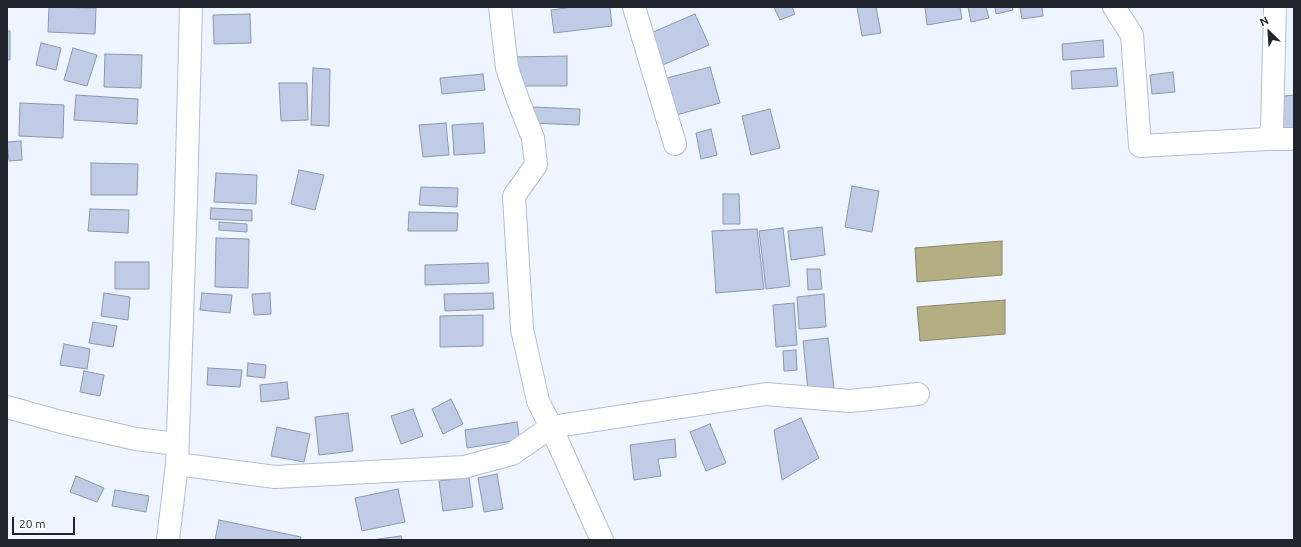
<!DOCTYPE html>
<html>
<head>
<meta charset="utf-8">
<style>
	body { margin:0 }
	#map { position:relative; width:1301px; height:547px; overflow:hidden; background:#eff5ff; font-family:Ubuntu,sans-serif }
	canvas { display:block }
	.frame { position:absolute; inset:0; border:8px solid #20242d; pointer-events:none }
	.north { position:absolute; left:1249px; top:12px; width:40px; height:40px; -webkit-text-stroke:3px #fff; paint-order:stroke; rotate:335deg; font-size:11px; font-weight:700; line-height:16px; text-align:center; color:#20242d }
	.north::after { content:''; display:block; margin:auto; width:14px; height:18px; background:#20242d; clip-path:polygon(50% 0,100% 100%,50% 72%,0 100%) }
	.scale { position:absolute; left:12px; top:517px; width:63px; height:18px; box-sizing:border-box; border:2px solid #20242d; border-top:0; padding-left:5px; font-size:12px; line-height:14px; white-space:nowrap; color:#20242d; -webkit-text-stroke:3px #fff; paint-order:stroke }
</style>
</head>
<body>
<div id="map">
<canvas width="1301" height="547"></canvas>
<div class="frame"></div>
<div class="north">N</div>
<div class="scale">20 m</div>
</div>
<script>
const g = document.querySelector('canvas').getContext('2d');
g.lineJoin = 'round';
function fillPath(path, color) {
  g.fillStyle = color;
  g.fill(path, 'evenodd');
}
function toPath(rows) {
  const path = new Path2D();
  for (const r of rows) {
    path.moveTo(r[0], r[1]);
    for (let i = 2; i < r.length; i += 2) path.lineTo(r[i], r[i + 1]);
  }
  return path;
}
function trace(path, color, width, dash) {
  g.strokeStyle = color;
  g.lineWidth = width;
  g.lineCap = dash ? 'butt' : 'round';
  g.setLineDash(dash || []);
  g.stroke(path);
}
const water = toPath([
	[1002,241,1002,275,917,282,915,248,1002,241],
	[1005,300,1005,334,920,341,917,307,1005,300]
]);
fillPath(water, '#b4af82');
trace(water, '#888568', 1);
const building = toPath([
	[49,7,96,8,95,34,48,32,49,7],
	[573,7,610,7,612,26,554,33,551,10,573,7],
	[774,7,792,7,795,14,780,20,774,7],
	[857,7,876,7,881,33,862,36,857,7],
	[925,7,960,7,962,19,927,25,925,7],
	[968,7,986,7,989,18,971,22,968,7],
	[995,7,1012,7,1013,10,996,14,995,7],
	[1020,7,1042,7,1043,16,1022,19,1020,7],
	[250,14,251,43,214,44,213,15,250,14],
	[695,14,709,45,658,67,644,36,695,14],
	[7,31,10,31,10,60,7,60,7,31],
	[1103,40,1104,57,1063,60,1062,44,1103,40],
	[41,43,61,48,56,70,36,65,41,43],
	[73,48,97,55,87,86,64,80,73,48],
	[105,54,142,55,141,88,104,87,105,54],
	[567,56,567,86,514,86,514,57,567,56],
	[710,67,720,103,669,117,659,80,710,67],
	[313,68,330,69,329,126,311,125,313,68],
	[1116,68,1118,86,1072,89,1071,71,1116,68],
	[1173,72,1175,92,1152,94,1150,75,1173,72],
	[483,74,485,90,442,94,440,78,483,74],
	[279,83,307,83,308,120,281,121,279,83],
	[76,95,138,99,137,124,74,120,76,95],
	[1294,95,1294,135,1278,136,1275,97,1294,95],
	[20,103,64,105,63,138,19,136,20,103],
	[532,107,580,109,579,125,531,123,532,107],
	[770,109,780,148,751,155,742,116,770,109],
	[446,123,449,155,423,157,419,125,446,123],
	[483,123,485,153,454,155,452,125,483,123],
	[711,129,717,155,701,159,696,133,711,129],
	[21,141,22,160,9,161,7,142,21,141],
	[91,163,138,164,137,195,91,195,91,163],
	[299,170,324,175,315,210,291,204,299,170],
	[216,173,257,175,256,204,214,202,216,173],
	[852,186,879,191,872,232,845,227,852,186],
	[421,187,458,188,457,207,419,205,421,187],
	[723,194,739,194,740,224,723,224,723,194],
	[211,208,252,210,252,221,210,219,211,208],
	[90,209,129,210,128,233,88,231,90,209],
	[409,212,458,213,457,231,408,231,409,212],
	[219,222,247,224,247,232,219,230,219,222],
	[822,227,825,255,791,260,788,231,822,227],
	[783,228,790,286,766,289,759,231,783,228],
	[757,229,764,289,716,293,712,231,757,229],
	[216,238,249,239,248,288,215,287,216,238],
	[115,262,149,262,149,289,115,289,115,262],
	[488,263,489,283,425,285,425,265,488,263],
	[807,269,820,269,822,289,808,290,807,269],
	[104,293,130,297,128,320,101,316,104,293],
	[202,293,232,295,230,313,200,310,202,293],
	[270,293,271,314,254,315,252,294,270,293],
	[493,293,494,309,445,311,444,294,493,293],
	[824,294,826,327,799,329,797,297,824,294],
	[794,303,797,345,776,347,773,305,794,303],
	[483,315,483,346,440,347,440,316,483,315],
	[93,322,117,326,113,347,89,343,93,322],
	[828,338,834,388,808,390,803,341,828,338],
	[64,344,90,349,87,369,60,365,64,344],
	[796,350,797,370,784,371,783,351,796,350],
	[248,363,266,365,265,378,247,376,248,363],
	[208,368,242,370,240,387,207,385,208,368],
	[84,371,104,375,100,396,80,392,84,371],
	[287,382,289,399,261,402,260,385,287,382],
	[451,399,463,424,443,434,432,409,451,399],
	[413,409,423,436,401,444,391,416,413,409],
	[348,413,353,451,319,455,315,417,348,413],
	[801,418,819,458,782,480,774,430,801,418],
	[517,422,520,440,467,448,465,430,517,422],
	[710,424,726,463,706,471,690,432,710,424],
	[277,427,310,434,304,462,271,456,277,427],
	[675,439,676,457,658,459,661,476,634,480,630,445,675,439],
	[497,474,503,509,484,512,478,478,497,474],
	[76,476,104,488,97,502,70,492,76,476],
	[469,477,473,507,443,511,439,481,469,477],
	[398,489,405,522,362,531,355,498,398,489],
	[115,490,149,496,146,512,112,506,115,490],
	[219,520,301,537,300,540,215,540,219,520],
	[401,536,402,540,371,540,401,536]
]);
fillPath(building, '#c0cce5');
trace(building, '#8b97ae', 1);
const minor = toPath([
	[500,7,507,68,518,100,533,138,536,165,514,196,522,329,538,401,551,427,602,540],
	[634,7,675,144],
	[1114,7,1132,35,1140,146,1268,139,1272,128,1275,7],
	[1268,139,1294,139],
	[7,407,61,422,136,439,177,444],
	[177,464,275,477,464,467,512,454,551,427,766,394,850,401,918,394],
	[168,540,177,464,186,200,191,7]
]);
trace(minor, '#b1bed6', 24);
trace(minor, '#fff', 22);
</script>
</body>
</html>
